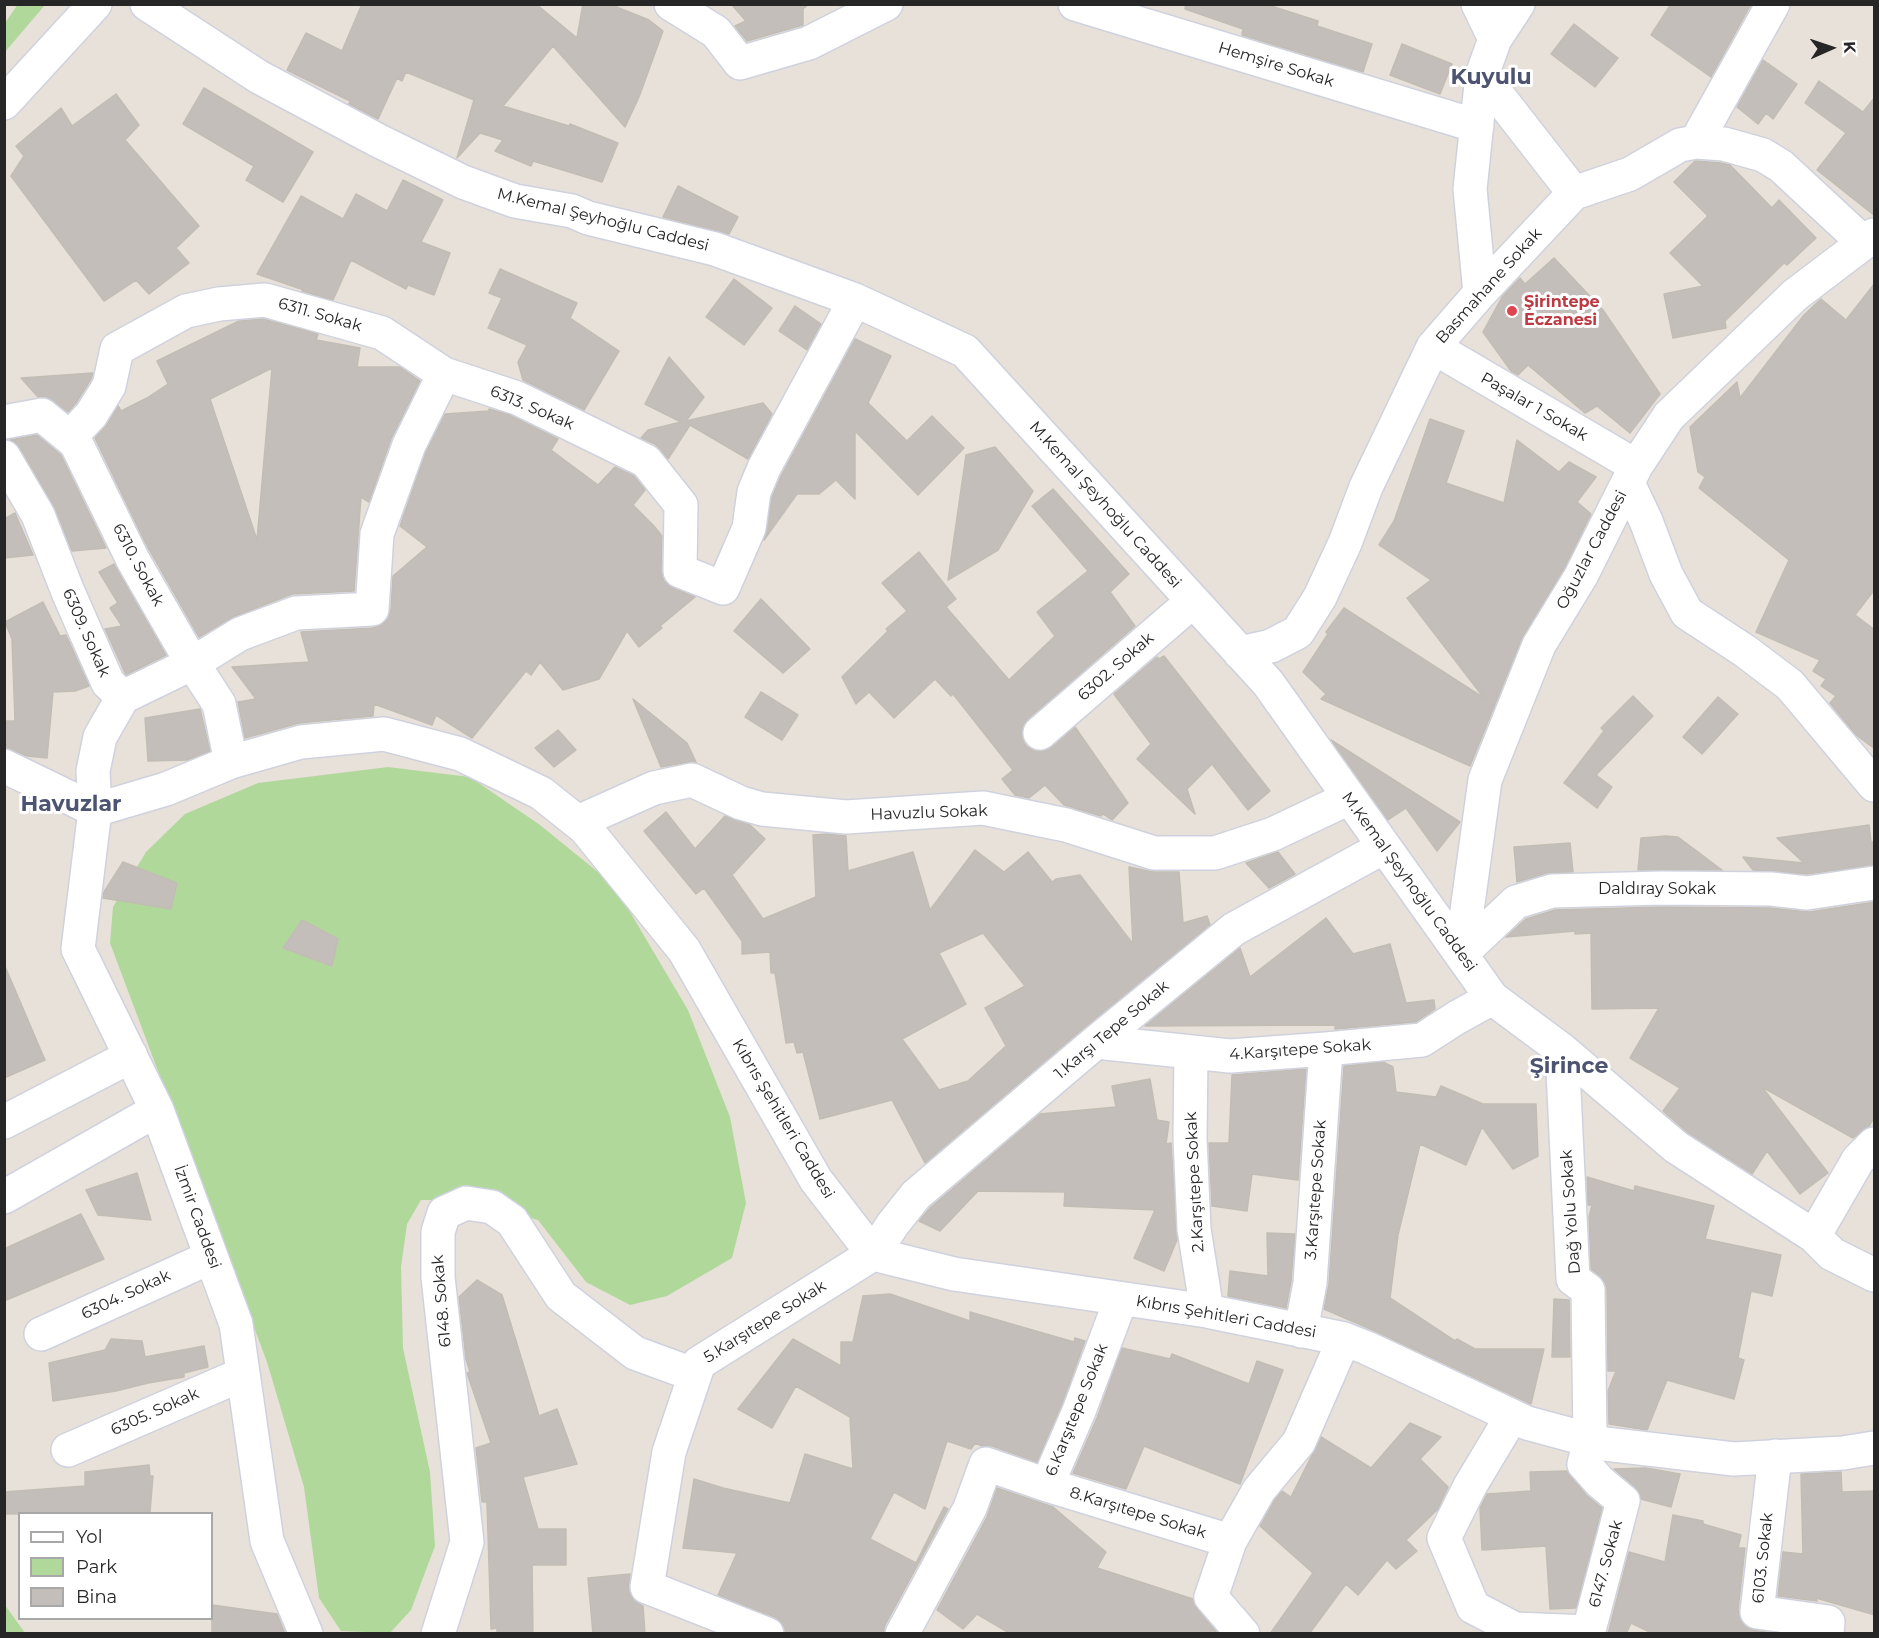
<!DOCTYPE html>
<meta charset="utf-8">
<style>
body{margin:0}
#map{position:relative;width:1879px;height:1638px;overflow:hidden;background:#e8e1d9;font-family:Montserrat,sans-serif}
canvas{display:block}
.frame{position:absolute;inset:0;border:6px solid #262626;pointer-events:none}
.legend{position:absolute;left:18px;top:1512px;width:195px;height:108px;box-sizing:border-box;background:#fff;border:2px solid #a8a8a8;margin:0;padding:8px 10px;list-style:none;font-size:18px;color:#262626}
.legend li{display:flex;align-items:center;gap:12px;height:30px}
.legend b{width:30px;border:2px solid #a8a8a8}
.north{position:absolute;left:1801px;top:18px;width:60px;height:60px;-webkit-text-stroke:4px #fff;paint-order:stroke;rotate:87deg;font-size:16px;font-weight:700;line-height:24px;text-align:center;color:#262626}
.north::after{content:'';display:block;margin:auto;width:21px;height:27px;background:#262626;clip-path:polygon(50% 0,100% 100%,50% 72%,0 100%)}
</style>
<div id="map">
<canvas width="1879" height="1638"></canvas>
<div class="frame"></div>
<ul class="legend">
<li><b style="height:8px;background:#fff"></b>Yol</li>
<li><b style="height:16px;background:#b1d89b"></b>Park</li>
<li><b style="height:16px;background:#c3beb9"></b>Bina</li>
</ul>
<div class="north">K</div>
</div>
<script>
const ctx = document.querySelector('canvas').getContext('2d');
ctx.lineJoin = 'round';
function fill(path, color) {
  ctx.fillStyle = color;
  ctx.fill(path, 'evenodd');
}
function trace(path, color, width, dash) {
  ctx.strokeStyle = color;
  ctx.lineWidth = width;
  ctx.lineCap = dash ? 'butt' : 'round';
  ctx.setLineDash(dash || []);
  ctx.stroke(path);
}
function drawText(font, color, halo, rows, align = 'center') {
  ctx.font = font + ' Montserrat,sans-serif';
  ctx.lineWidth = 6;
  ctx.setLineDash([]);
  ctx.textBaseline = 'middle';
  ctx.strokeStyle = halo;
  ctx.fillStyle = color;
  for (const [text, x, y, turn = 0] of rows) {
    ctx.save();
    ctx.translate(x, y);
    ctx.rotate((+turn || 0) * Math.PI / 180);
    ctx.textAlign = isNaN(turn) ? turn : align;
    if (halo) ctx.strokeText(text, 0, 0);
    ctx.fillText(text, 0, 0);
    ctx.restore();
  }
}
fill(new Path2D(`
 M 18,4 L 45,5 L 5,52 L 5,23 Z
 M 388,767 L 470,777 L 540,825 L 614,885 L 688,1010 L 730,1117 L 746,1203 L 732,1258 L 667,1296 L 630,1305 L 586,1282 L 538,1220 L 466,1200 L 421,1200 L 407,1224 L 401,1267 L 403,1348 L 430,1472 L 435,1546 L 411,1610 L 390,1633 L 341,1631 L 319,1598 L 304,1487 L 267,1362 L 110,943 L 113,907 L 146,852 L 185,814 L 258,783 Z
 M 5,1605 L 25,1633 L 5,1633 Z`), '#b1d89b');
const building = new Path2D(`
 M 362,4 L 536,4 L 577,38 L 583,4 L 609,4 L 649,20 L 663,31 L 639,97 L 625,127 L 553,46 L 503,106 L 569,126 L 570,124 L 618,143 L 602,182 L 533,161 L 531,166 L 495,151 L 503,140 L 480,133 L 457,158 L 474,100 L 406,72 L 402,81 L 397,78 L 378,119 L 349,104 L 350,101 L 287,70 L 306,33 L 342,51 Z
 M 731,4 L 809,4 L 803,9 L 803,25 L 747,41 L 735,26 L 746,21 Z
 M 1186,4 L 1265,4 L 1318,21 L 1317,26 L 1372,44 L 1363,72 L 1242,35 L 1243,29 L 1185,9 Z
 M 1671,4 L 1751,4 L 1711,77 L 1651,35 Z
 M 1574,24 L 1618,58 L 1595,87 L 1551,54 Z
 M 1402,44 L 1452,64 L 1440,94 L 1390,75 Z
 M 1763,60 L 1797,84 L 1773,119 L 1766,113 L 1758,124 L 1737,107 Z
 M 1819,81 L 1863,112 L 1875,97 L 1875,216 L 1817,170 L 1846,133 L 1805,103 Z
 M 204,88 L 313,152 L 283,202 L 246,180 L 254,166 L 183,124 Z
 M 116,94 L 139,125 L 125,140 L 199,226 L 176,248 L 189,263 L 149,294 L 136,280 L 104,301 L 11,176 L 24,156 L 16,146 L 61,108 L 72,126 Z
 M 1695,161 L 1721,163 L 1730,165 L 1772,208 L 1779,200 L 1816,238 L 1787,265 L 1784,263 L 1725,321 L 1726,328 L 1673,338 L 1664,294 L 1703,286 L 1670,253 L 1708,216 L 1674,182 Z
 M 403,180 L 443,200 L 421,242 L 450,253 L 434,295 L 408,285 L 406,289 L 351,260 L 333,300 L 302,291 L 304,290 L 257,274 L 301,196 L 343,219 L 356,194 L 387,211 Z
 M 678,186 L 738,217 L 729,234 L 663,217 Z
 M 1554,258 L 1603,310 L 1660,394 L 1630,433 L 1597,406 L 1585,413 L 1528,365 L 1518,375 L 1511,371 L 1483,332 L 1502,297 L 1520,278 L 1525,284 Z
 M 500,269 L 577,303 L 570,318 L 619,351 L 584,410 L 523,380 L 518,362 L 527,345 L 488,328 L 502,298 L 489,293 Z
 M 734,279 L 772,308 L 744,345 L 706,317 Z
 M 1875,283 L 1875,589 L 1855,615 L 1875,630 L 1875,749 L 1856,735 L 1830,703 L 1836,696 L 1821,686 L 1826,679 L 1813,671 L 1820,660 L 1756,632 L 1789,560 L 1699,488 L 1705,477 L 1698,472 L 1690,427 L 1737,382 L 1740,398 L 1804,315 L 1821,299 L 1846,320 Z
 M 795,306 L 821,324 L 807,350 L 779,331 Z
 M 263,319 L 318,334 L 316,340 L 360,348 L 357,367 L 400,367 L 420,381 L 391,439 L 369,502 L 361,497 L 354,591 L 292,594 L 233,617 L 199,637 L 150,551 L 147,546 L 151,544 L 146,544 L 95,438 L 107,425 L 118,406 L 121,411 L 147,398 L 168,384 L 157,361 L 239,321 ZM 272,368 L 257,540 L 210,399 Z
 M 855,339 L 891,356 L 868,403 L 907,441 L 932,416 L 964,448 L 918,495 L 855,431 L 855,499 L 836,480 L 819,494 L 797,494 L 764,540 L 772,497 L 781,476 Z
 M 669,357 L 704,397 L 686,421 L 763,403 L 772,414 L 748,459 L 690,425 L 668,459 L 655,444 L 641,438 L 648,430 L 681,422 L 645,404 Z
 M 93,373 L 91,379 L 76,403 L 68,412 L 47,397 L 38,397 L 21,378 Z
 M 489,409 L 510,415 L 558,439 L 551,450 L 598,485 L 615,467 L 634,476 L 645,490 L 633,505 L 654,526 L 662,536 L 661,571 L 664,581 L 673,588 L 695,597 L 660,626 L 662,628 L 639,647 L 627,631 L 599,679 L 563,690 L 540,662 L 531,675 L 526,671 L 472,738 L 436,715 L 432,725 L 374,704 L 373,716 L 299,723 L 245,738 L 238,702 L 256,699 L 232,667 L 309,662 L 301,632 L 373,628 L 381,625 L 388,619 L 391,610 L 393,576 L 427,547 L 400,526 L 426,452 L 445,414 L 489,411 Z
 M 1430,419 L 1464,431 L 1446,483 L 1504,503 L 1517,440 L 1559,472 L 1569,462 L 1596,477 L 1577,502 L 1591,514 L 1565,567 L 1522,638 L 1470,766 L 1321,699 L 1326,694 L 1303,672 L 1328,634 L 1326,632 L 1344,608 L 1484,698 L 1407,598 L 1431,580 L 1379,545 L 1394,521 Z
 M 37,435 L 61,455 L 106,548 L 72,551 L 54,506 L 20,448 L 10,440 Z
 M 995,447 L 1033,491 L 998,550 L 948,580 L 966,455 Z
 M 1053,489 L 1129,574 L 1110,592 L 1135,626 L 1028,719 L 1023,726 L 1022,736 L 1026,746 L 1034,751 L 1043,751 L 1052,747 L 1075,727 L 1128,803 L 1112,820 L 1103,814 L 1101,816 L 1064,805 L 1045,785 L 1029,798 L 1015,795 L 1002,779 L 1013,770 L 953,694 L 951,696 L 935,679 L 894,718 L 869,692 L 856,704 L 842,677 L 888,631 L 886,629 L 907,611 L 882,583 L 919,552 L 956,599 L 946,607 L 1009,680 L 1055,636 L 1037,612 L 1088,571 L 1032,506 Z
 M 15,513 L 33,555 L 4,558 L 4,519 Z
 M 114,564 L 166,655 L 126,675 L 105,629 L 122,626 L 110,608 L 118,603 L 99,572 Z
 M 761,599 L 810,649 L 783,673 L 734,631 Z
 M 43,602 L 60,636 L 66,635 L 89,686 L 75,691 L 53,692 L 47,758 L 27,756 L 6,748 L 6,721 L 15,721 L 12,639 L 5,622 Z
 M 1164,656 L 1270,791 L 1248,810 L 1212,764 L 1187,789 L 1195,814 L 1137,759 L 1151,744 L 1114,694 L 1157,657 L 1159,659 Z
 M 761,692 L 798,715 L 782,740 L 745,717 Z
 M 1633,696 L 1653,716 L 1596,775 L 1612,787 L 1597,808 L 1564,783 L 1604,731 L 1601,728 Z
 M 1718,697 L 1738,714 L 1702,754 L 1683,737 Z
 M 633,699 L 687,743 L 696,762 L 688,762 L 661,767 Z
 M 200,709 L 210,751 L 187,760 L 148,761 L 145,718 Z
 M 558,730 L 576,750 L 554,767 L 535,748 Z
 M 1331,740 L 1460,822 L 1437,851 L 1406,808 L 1388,820 Z
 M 666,812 L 695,849 L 725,816 L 750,825 L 765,839 L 732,875 L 763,919 L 816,897 L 813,835 L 827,834 L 846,836 L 848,871 L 913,852 L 930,910 L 975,850 L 1004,872 L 1028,852 L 1052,882 L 1056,879 L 1080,875 L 1133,944 L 1129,867 L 1154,872 L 1179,872 L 1183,923 L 1207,916 L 1210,925 L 1084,1028 L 925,1163 L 892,1100 L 820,1119 L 803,1052 L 797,1053 L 794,1042 L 786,1043 L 775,973 L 771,973 L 770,952 L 742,954 L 742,941 L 704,888 L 696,894 L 644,831 ZM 983,933 L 1025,986 L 985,1008 L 1006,1046 L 968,1081 L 939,1090 L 902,1039 L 966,1004 L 939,953 Z
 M 1869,825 L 1871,842 L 1875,842 L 1875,865 L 1807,874 L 1753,870 L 1743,857 L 1804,863 L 1777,838 Z
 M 1666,836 L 1678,837 L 1722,870 L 1638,870 L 1641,838 Z
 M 1570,843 L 1573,872 L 1547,873 L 1517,882 L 1514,847 Z
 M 1278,852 L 1295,874 L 1269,888 L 1246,863 Z
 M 123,862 L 177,883 L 171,909 L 103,898 L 104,892 Z
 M 1875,902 L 1875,1116 L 1869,1126 L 1853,1138 L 1762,1087 L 1828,1173 L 1800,1194 L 1767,1151 L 1752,1174 L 1687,1132 L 1663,1111 L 1680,1088 L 1630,1058 L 1659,1008 L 1592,1009 L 1591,933 L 1575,934 L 1575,931 L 1506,937 L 1526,919 L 1555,910 L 1662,907 L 1770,908 L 1809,912 Z
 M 1326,918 L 1353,954 L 1390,944 L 1406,1003 L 1434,1000 L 1435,1009 L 1416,1022 L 1335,1029 L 1335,1025 L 1145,1026 L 1240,948 L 1250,977 Z
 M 302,920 L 338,939 L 332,966 L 283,948 Z
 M 4,964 L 45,1060 L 4,1078 Z
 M 1383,1062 L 1393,1067 L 1396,1092 L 1436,1097 L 1441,1086 L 1483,1104 L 1536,1104 L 1538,1156 L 1513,1169 L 1482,1127 L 1466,1165 L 1420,1144 L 1398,1235 L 1390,1298 L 1455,1341 L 1457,1339 L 1475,1349 L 1544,1349 L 1531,1404 L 1375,1331 L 1324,1309 L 1329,1284 L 1344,1066 Z
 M 1306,1069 L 1298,1180 L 1252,1174 L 1247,1211 L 1212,1206 L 1209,1143 L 1229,1143 L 1232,1075 Z
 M 1150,1079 L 1157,1120 L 1169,1122 L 1166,1144 L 1171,1143 L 1177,1240 L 1164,1271 L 1134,1258 L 1155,1210 L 1064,1206 L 1065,1192 L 978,1191 L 940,1231 L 919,1221 L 930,1208 L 1040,1114 L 1116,1107 L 1112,1086 Z
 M 137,1173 L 151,1220 L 98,1215 L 86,1190 Z
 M 1587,1177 L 1634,1191 L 1635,1186 L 1714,1206 L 1705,1239 L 1781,1255 L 1772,1296 L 1751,1291 L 1738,1358 L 1744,1360 L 1734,1399 L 1667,1380 L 1647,1430 L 1609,1424 L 1608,1391 L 1616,1371 L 1608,1371 L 1607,1289 L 1604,1281 L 1591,1269 L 1589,1217 L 1592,1205 L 1588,1205 Z
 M 81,1214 L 104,1259 L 4,1301 L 4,1249 Z
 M 1267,1233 L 1295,1234 L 1291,1281 L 1286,1308 L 1228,1296 L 1230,1271 L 1268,1276 Z
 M 477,1280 L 502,1295 L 539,1416 L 557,1409 L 577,1464 L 523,1477 L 538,1529 L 566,1529 L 566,1565 L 532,1565 L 533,1634 L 497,1634 L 497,1628 L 491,1629 L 487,1502 L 482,1502 L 476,1448 L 491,1443 L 467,1373 L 470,1372 L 466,1359 L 459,1297 Z
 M 890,1294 L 970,1321 L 970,1312 L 1074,1342 L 1075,1338 L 1085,1341 L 1062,1404 L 1037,1462 L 992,1446 L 982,1446 L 975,1443 L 971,1449 L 947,1441 L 925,1509 L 894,1492 L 870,1539 L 916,1563 L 944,1507 L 948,1509 L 885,1625 L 883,1634 L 785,1634 L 782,1623 L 774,1617 L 718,1595 L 737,1553 L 683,1548 L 694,1479 L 723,1488 L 790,1503 L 805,1454 L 853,1469 L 850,1417 L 796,1386 L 772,1428 L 738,1409 L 793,1339 L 841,1366 L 841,1342 L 853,1342 L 863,1296 Z
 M 1554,1299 L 1569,1300 L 1570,1357 L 1552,1357 Z
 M 111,1339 L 142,1341 L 145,1357 L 204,1346 L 208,1367 L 184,1373 L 184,1377 L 148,1383 L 116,1391 L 53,1401 L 49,1363 L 105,1350 Z
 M 1122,1348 L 1170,1359 L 1172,1354 L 1249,1384 L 1257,1361 L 1283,1370 L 1240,1484 L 1144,1446 L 1126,1489 L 1073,1473 L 1097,1418 Z
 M 1410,1423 L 1441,1437 L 1420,1459 L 1448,1487 L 1438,1509 L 1406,1540 L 1417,1551 L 1396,1569 L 1387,1560 L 1358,1595 L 1346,1584 L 1309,1634 L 1270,1634 L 1313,1573 L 1260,1526 L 1274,1501 L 1282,1491 L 1291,1497 L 1321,1437 L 1371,1468 Z
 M 149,1465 L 150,1476 L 153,1476 L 150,1512 L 4,1514 L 4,1492 L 85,1486 L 85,1472 Z
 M 1646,1468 L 1680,1474 L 1671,1507 L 1641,1499 L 1635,1487 L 1614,1469 Z
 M 1567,1471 L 1586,1495 L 1602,1508 L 1576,1608 L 1550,1609 L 1546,1546 L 1482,1550 L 1480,1508 L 1487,1494 L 1531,1491 L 1530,1472 Z
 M 1841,1472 L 1842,1492 L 1875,1491 L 1875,1615 L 1816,1598 L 1817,1601 L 1778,1596 L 1783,1552 L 1803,1554 L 1801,1474 Z
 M 997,1488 L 1053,1507 L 1106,1552 L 1097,1568 L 1193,1599 L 1197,1609 L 1218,1634 L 1011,1634 L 977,1614 L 963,1629 L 937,1610 L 987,1517 Z
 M 1673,1515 L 1703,1521 L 1703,1524 L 1741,1535 L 1738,1548 L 1745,1548 L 1738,1610 L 1740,1619 L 1745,1626 L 1754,1630 L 1775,1634 L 1654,1634 L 1631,1623 L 1626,1634 L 1608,1634 L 1629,1552 L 1665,1562 Z
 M 630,1574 L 629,1592 L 634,1600 L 643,1606 L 645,1634 L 593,1634 L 588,1578 Z
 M 212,1605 L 277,1614 L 285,1634 L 212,1634 Z`);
fill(building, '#c3beb9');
trace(building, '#c2bdb4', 1.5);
const minor = new Path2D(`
 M 147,4 L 259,77 L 379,141 L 463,182 L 515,201 L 572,211 L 588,218 L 715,249 L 855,300 L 965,351 L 1268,683 L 1492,998 L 1562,1050 L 1676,1147 L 1814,1236 L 1832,1254 L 1874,1275
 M 671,4 L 716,32 L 740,63 L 809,43 L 886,4
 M 1075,4 L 1477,126
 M 1478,4 L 1495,39 L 1482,75 L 1470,189 L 1480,293
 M 1495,39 L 1518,4
 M 1482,75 L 1574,193
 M 4,103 L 95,4
 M 1696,142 L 1773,4
 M 1433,347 L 1636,466
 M 4,422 L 42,415 L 76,443 L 133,560 L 188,656 L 219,704 L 231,762
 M 70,437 L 91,415 L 109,386 L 117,349 L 186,311 L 219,304 L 265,300 L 382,333 L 444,374 L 517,398 L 646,461 L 681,505 L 680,571 L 723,588 L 749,528 L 754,492 L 764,468 L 855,300
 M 4,457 L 38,515 L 68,592 L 108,683 L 123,697 L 100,737 L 93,771 L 95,810 L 78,949 L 157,1110 L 236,1324 L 267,1541 L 306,1634
 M 1628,483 L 1646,521 L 1666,574 L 1687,613 L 1745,651 L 1790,685 L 1874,785
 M 1240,653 L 1271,646 L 1298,632 L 1320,597 L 1345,543 L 1366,487 L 1433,347 L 1480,293 L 1574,193 L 1630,174 L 1680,145 L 1696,142 L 1724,144 L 1763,155 L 1781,166 L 1864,243
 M 123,697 L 193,663 L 240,634 L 296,613 L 372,609 L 377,534 L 409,445 L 444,374
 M 1040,733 L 1193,601
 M 4,766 L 95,810 L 166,789 L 231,762 L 301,742 L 384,734 L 460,754 L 541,793 L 585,828 L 684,950 L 816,1180 L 873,1254 L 954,1274 L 1207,1311 L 1344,1339 L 1367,1348 L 1527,1423 L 1605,1444 L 1734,1459 L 1843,1453 L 1874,1448
 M 578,822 L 654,788 L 692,780 L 741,803 L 762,809 L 846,817 L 983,808 L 1066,825 L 1154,853 L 1215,853 L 1273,834 L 1349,798
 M 1461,954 L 1485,780 L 1539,645 L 1581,576 L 1636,466 L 1669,416 L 1795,295 L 1874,235
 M 1461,954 L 1516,902 L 1552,891 L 1662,888 L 1771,889 L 1807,893 L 1874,883
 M 1096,1042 L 1230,1056 L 1326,1049 L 1422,1040 L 1456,1018 L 1492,998
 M 1562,1050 L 1573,1279 L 1588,1290 L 1590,1440 L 1584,1464 L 1600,1482 L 1623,1501 L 1588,1634
 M 1191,1052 L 1190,1139 L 1194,1229 L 1207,1311
 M 4,1122 L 131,1056
 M 4,1197 L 157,1110
 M 1814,1236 L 1858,1160 L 1874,1144
 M 1301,1331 L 1310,1283 L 1326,1049
 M 41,1334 L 211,1257
 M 1512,1416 L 1470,1486 L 1444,1538 L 1473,1607 L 1515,1629 L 1588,1632
 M 68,1450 L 243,1374
 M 1775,1456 L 1757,1612 L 1828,1622 L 1827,1634
 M 1047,1485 L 1230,1541
 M 438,1634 L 467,1542 L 438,1277 L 438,1232 L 444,1213 L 466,1203 L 492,1207 L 512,1221 L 561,1296 L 635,1353 L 695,1375
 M 767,1634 L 647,1587 L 669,1452 L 699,1363 L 873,1254 L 893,1224 L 916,1195 L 1096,1042 L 1234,929 L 1384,847
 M 902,1634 L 970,1508 L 986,1464 L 1047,1485 L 1079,1411 L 1121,1299
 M 1243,1634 L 1211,1597 L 1230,1541 L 1259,1490 L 1299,1442 L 1344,1339`);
trace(minor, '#cfd2de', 36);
trace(minor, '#fff', 33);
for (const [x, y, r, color] of [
 [1512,311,6,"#e0444e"]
]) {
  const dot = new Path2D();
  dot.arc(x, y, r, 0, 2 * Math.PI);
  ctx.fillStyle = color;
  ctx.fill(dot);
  trace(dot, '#fff', 2);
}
drawText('16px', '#262626', '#fff', [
 ["Hemşire Sokak",1276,65,17],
 ["M.Kemal Şeyhoğlu Caddesi",603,220,14],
 ["Basmahane Sokak",1489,286,-48],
 ["6311. Sokak",320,315,16],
 ["Paşalar 1 Sokak",1534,407,30],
 ["6313. Sokak",532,408,23],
 ["M.Kemal Şeyhoğlu Caddesi",1105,505,48],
 ["Oğuzlar Caddesi",1592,550,-62],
 ["6310. Sokak",138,565,62],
 ["6309. Sokak",86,633,66],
 ["6302. Sokak",1116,667,-41],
 ["Havuzlu Sokak",929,813,-2],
 ["M.Kemal Şeyhoğlu Caddesi",1409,882,54],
 ["Daldıray Sokak",1657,889],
 ["1.Karşı Tepe Sokak",1112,1030,-40],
 ["4.Karşıtepe Sokak",1300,1050,-4],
 ["Kıbrıs Şehitleri Caddesi",783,1119,59],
 ["2.Karşıtepe Sokak",1195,1182,-93],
 ["3.Karşıtepe Sokak",1316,1190,-86],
 ["Dağ Yolu Sokak",1571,1212,-94],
 ["İzmir Caddesi",197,1217,70],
 ["6304. Sokak",126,1295,-25],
 ["6148. Sokak",442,1301,-95],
 ["Kıbrıs Şehitleri Caddesi",1226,1317,10],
 ["5.Karşıtepe Sokak",765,1322,-32],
 ["6.Karşıtepe Sokak",1077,1410,-68],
 ["6305. Sokak",155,1412,-24],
 ["8.Karşıtepe Sokak",1138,1513,17],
 ["6103. Sokak",1763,1558,-84],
 ["6147. Sokak",1606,1564,-75]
]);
drawText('bold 16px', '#be3a42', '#fff', [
 ["Şirintepe",1524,302],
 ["Eczanesi",1524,320]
], 'left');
drawText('bold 22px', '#4d5471', '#fff', [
 ["Kuyulu",1491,78],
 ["Havuzlar",71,805],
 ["Şirince",1569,1067]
]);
</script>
